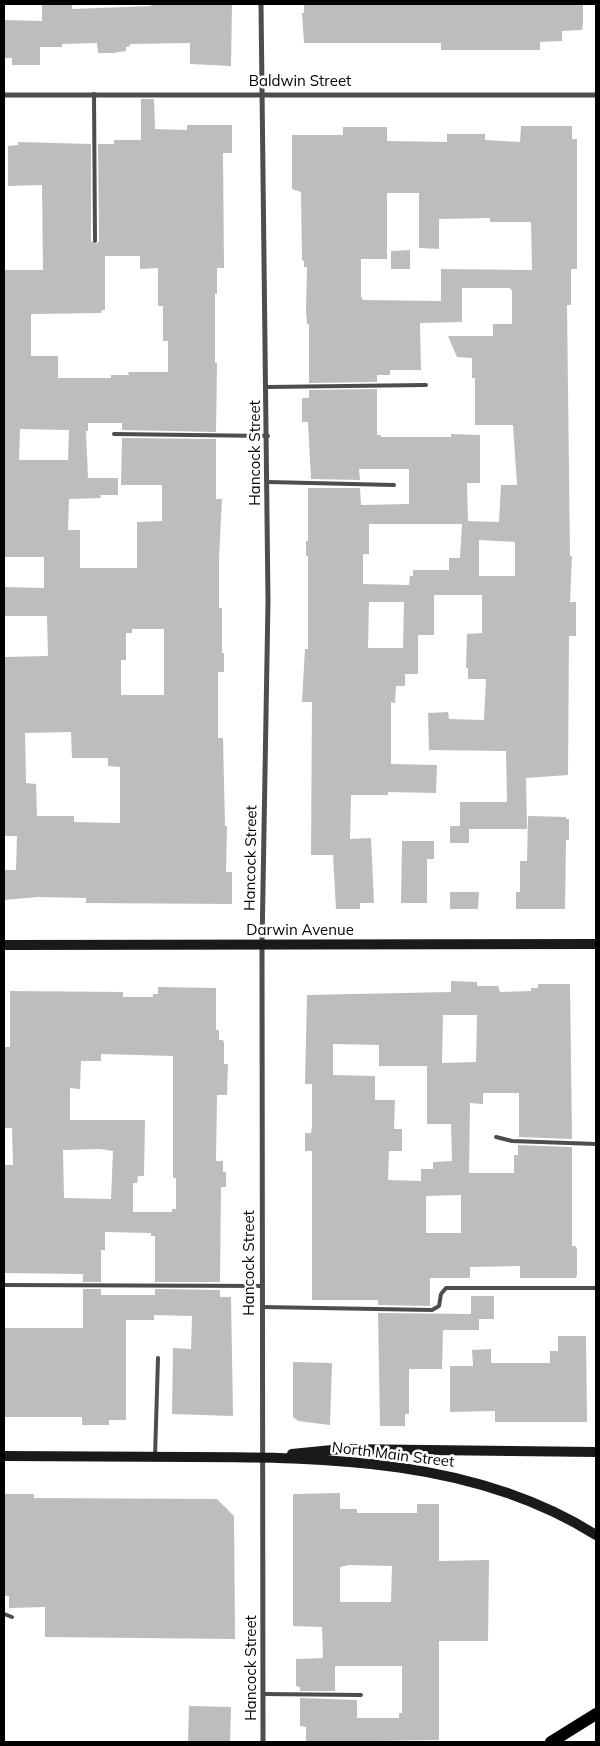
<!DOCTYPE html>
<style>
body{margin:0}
#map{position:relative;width:600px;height:1746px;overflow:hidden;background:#fff;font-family:Mulish,sans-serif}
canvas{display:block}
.frame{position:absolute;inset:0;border:5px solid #000;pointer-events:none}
</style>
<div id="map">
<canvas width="600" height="1746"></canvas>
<div class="frame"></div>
</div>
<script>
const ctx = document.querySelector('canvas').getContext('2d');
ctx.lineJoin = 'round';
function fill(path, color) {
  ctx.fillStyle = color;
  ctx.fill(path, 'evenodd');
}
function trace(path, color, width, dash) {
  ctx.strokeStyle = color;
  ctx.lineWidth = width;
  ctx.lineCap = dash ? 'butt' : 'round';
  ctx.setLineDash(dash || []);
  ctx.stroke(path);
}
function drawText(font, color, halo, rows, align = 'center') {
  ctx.font = font + ' Mulish,sans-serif';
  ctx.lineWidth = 5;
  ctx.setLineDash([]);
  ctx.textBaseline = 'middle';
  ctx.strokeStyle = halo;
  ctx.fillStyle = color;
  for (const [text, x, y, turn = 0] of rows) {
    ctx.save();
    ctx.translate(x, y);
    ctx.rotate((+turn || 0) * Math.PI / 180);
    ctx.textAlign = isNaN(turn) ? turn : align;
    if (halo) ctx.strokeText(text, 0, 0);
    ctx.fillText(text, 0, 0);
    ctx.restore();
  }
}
fill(new Path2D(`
 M 42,4 L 72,4 L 72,9 L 151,6 L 151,4 L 232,4 L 231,66 L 190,64 L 190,43 L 130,44 L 130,46 L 126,47 L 126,51 L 113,53 L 98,53 L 97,43 L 62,44 L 62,47 L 40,47 L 40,65 L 12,65 L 12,58 L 4,58 L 4,20 L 42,21 Z
 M 304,4 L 583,4 L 583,23 L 582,30 L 562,31 L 562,41 L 540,42 L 540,50 L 441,50 L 441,43 L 304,43 L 302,13 L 304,13 Z
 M 141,99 L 154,99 L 155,129 L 187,130 L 187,125 L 232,125 L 232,153 L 223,153 L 224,268 L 217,268 L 217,294 L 215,294 L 215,363 L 217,363 L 216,432 L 122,430 L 122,423 L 88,423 L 88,431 L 86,431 L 88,478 L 118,478 L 118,495 L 100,495 L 101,498 L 69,499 L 68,530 L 80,530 L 80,568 L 137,568 L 137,522 L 162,521 L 162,485 L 121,485 L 122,438 L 216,439 L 216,499 L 222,499 L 219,558 L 219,608 L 222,608 L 222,653 L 224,653 L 224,672 L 218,672 L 218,738 L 223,738 L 225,826 L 227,826 L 226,872 L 232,872 L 232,904 L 86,903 L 86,898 L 38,897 L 4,900 L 4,870 L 16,870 L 17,836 L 4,836 L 4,657 L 48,656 L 47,616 L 4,616 L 4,587 L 44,588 L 44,557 L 4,557 L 4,270 L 43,270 L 42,185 L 8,186 L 8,146 L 18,145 L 18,142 L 91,144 L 91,241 L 96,244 L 99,241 L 98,144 L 114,144 L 114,140 L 141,140 ZM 105,256 L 140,256 L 140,269 L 158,268 L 158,306 L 163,306 L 163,341 L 168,341 L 168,372 L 128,372 L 129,375 L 111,375 L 111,378 L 58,378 L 58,356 L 31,356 L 31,314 L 101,313 L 102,310 L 105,310 ZM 20,429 L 69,430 L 68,460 L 19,460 ZM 132,629 L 164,629 L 164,695 L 121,695 L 121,660 L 126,660 L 126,633 L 132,633 ZM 71,732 L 72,758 L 108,758 L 108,766 L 120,767 L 120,823 L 74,822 L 74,816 L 37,816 L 36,784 L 26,783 L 25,733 Z
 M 521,126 L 572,126 L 572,139 L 577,139 L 577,269 L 571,269 L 571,305 L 567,305 L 570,556 L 572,556 L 570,602 L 576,602 L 576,636 L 569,636 L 568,775 L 526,778 L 527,829 L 469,829 L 469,843 L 450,843 L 450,826 L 460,826 L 460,802 L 507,802 L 506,751 L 429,750 L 428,713 L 448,712 L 449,719 L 484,720 L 486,679 L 468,679 L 468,668 L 466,668 L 467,634 L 482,633 L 482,595 L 434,595 L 434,635 L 418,635 L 418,674 L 405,674 L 405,686 L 396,686 L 395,703 L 391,702 L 391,764 L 437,765 L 436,793 L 388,792 L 388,795 L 351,795 L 350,839 L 371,838 L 374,903 L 360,903 L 360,909 L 336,909 L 333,855 L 311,855 L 312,702 L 302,702 L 305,649 L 308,649 L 308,556 L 306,556 L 306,541 L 308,541 L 308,488 L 360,488 L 361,505 L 409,504 L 409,469 L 359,469 L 360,480 L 311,479 L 308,422 L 302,422 L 302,398 L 309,398 L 309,390 L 377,389 L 377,435 L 381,435 L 381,437 L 451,437 L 451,434 L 480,435 L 480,483 L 467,483 L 468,521 L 499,522 L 501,485 L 517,485 L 513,425 L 475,425 L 475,378 L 472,378 L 472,358 L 457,357 L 448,336 L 493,336 L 493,324 L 512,324 L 512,291 L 510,288 L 462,288 L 462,322 L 420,323 L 421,370 L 390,370 L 390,375 L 377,375 L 377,382 L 309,383 L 309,324 L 307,324 L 306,310 L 307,267 L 304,267 L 304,261 L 302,260 L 301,192 L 292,189 L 292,135 L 343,135 L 343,127 L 387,127 L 387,141 L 447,142 L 447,134 L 485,134 L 485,140 L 520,142 ZM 387,193 L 419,193 L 419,248 L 439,249 L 439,219 L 490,218 L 490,222 L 531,222 L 532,270 L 441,269 L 441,301 L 363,300 L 361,297 L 361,259 L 387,259 ZM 369,524 L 462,524 L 460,558 L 449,558 L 449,570 L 413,570 L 413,576 L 410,576 L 409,585 L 363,584 L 363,554 L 369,554 ZM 479,540 L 515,542 L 515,576 L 479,576 ZM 369,602 L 404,602 L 403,648 L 368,648 Z
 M 410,250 L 410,269 L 391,269 L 391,251 Z
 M 528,816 L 566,817 L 566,819 L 569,819 L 569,840 L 566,840 L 565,909 L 516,909 L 516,892 L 520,892 L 520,861 L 527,861 Z
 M 402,841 L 434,841 L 434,859 L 427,859 L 427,903 L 401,903 Z
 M 450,892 L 479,892 L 478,909 L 450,909 Z
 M 451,981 L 477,982 L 477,986 L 498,986 L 500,992 L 531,991 L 531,988 L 538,988 L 538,984 L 570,984 L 572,1139 L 519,1137 L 519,1093 L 483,1093 L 483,1104 L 470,1103 L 469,1173 L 514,1173 L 514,1155 L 518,1155 L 518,1145 L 572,1147 L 572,1246 L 576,1246 L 577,1250 L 577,1275 L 576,1278 L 520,1278 L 520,1266 L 470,1267 L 470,1278 L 430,1278 L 430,1306 L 378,1305 L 378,1300 L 312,1300 L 312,1151 L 305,1151 L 305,1133 L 311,1133 L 312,1126 L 312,1084 L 305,1084 L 307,995 L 451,992 ZM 443,1015 L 477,1015 L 476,1062 L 442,1063 ZM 333,1044 L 379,1045 L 379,1066 L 427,1066 L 427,1124 L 451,1124 L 452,1161 L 433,1162 L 433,1169 L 421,1169 L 421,1181 L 388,1180 L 389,1151 L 402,1151 L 402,1129 L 394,1129 L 395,1100 L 375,1100 L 375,1076 L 333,1075 ZM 461,1195 L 461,1233 L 426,1233 L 426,1196 Z
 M 158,987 L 216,988 L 216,1030 L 219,1030 L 219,1040 L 223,1040 L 224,1043 L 224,1064 L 228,1064 L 227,1095 L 217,1095 L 216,1161 L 223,1161 L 223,1172 L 226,1172 L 226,1187 L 221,1187 L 220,1282 L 155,1282 L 155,1236 L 151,1236 L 151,1233 L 105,1232 L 105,1250 L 101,1250 L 101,1282 L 83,1282 L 83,1274 L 4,1273 L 4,1165 L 13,1165 L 12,1128 L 4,1128 L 4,1047 L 10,1047 L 10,991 L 123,992 L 123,997 L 153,997 L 153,994 L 158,994 ZM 101,1054 L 173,1056 L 173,1178 L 176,1178 L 176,1209 L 172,1209 L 172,1212 L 133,1212 L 133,1183 L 137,1183 L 138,1176 L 144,1176 L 145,1120 L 70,1120 L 70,1088 L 80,1089 L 81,1061 L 101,1061 ZM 100,1149 L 113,1151 L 111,1199 L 64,1198 L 63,1150 Z
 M 83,1289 L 101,1289 L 101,1295 L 155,1295 L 155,1289 L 220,1290 L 220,1297 L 231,1297 L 233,1416 L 172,1414 L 173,1348 L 191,1349 L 192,1316 L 154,1315 L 154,1320 L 126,1320 L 126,1420 L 109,1420 L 109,1425 L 82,1425 L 82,1417 L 4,1417 L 4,1328 L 83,1328 Z
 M 471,1296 L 494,1296 L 494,1319 L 479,1319 L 479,1330 L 443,1330 L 442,1369 L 409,1369 L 409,1414 L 405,1414 L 405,1426 L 380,1426 L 378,1313 L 471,1314 Z
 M 558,1336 L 586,1336 L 587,1422 L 495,1422 L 495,1411 L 450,1412 L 450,1366 L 473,1366 L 472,1350 L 491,1349 L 491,1363 L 550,1363 L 550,1351 L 558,1351 Z
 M 293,1362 L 332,1363 L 330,1425 L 298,1421 L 293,1417 Z
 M 340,1493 L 340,1509 L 357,1509 L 357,1513 L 417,1513 L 417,1504 L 439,1504 L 439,1561 L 489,1560 L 488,1641 L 439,1641 L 439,1740 L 306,1742 L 306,1727 L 300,1726 L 300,1698 L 357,1700 L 357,1718 L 399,1718 L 399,1713 L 402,1713 L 402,1666 L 335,1666 L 335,1691 L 300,1691 L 300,1687 L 296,1686 L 296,1659 L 323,1658 L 322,1627 L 293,1626 L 293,1494 ZM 349,1565 L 392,1566 L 391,1602 L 340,1602 L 340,1567 Z
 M 4,1494 L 34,1494 L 34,1498 L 217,1499 L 234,1516 L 235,1639 L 45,1637 L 45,1607 L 9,1608 L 9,1596 L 4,1596 Z
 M 189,1706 L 231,1707 L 230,1742 L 188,1742 Z`), '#bdbdbd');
trace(new Path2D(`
 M 94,94 L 95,241
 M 267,387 L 426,385
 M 114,434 L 268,436
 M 268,482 L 394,485
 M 496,1137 L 512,1141 L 596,1144
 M 4,1285 L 262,1286
 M 262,1307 L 432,1310 L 439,1306 L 441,1294 L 446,1288 L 596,1288
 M 155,1457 L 158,1358
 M 4,1614 L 12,1617
 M 264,1694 L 361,1695`), '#4d4d4d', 4);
trace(new Path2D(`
 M 261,4 L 268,601 L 262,945 L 263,1742
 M 4,95 L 596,95`), '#4d4d4d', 5);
trace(new Path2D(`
 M 4,945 L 596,944
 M 292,1454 L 342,1449 L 596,1452
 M 4,1456 C 66,1456 128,1457 189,1457 C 327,1457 476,1459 596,1535`), '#1a1a1a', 10);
trace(new Path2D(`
 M 551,1742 L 596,1714`), '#000', 12);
drawText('15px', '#000', '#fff', [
 ["Baldwin Street",300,81],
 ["Hancock Street",255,453,-90],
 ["Hancock Street",251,858,-89],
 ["Darwin Avenue",300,930],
 ["Hancock Street",249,1263,-90],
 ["North Main Street",393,1455,7],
 ["Hancock Street",251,1668,-90]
]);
</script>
